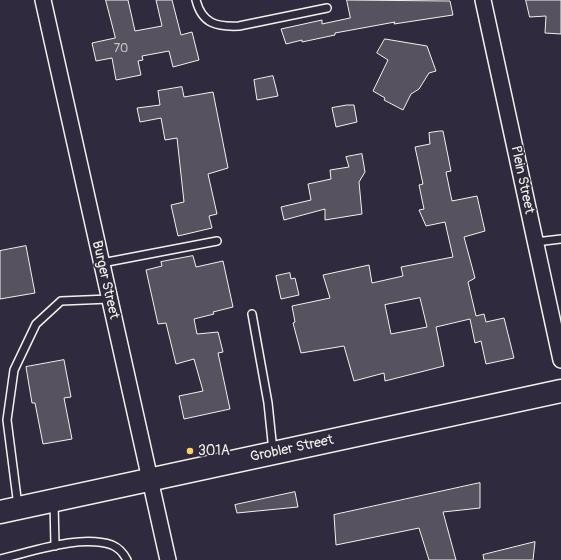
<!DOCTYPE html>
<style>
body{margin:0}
canvas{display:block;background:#2f2a3d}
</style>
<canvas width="561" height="560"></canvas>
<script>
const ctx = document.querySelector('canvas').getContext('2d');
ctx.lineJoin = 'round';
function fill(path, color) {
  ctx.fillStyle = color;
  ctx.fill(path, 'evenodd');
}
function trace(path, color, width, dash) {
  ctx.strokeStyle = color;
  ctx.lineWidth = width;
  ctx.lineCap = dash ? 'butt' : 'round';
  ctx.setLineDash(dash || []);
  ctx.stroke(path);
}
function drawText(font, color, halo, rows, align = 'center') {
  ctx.font = font + ' Pangolin,sans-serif';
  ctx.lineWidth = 3.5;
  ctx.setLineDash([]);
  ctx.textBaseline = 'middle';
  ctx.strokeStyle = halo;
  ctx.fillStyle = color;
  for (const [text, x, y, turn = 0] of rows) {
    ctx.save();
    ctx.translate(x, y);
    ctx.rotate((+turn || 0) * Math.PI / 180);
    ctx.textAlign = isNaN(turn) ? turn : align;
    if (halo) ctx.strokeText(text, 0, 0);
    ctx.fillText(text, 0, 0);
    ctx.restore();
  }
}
const building = new Path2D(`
 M 106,0 L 128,0 L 135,31 L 162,26 L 156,0 L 172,0 L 181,35 L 192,32 L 199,60 L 173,67 L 169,51 L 142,56 L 143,60 L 138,61 L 141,75 L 116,80 L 112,58 L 96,61 L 92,43 L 115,38 Z
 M 347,0 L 450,1 L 453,15 L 394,24 L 395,22 L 335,33 L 335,35 L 302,42 L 302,40 L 286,44 L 281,29 L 322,20 L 322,24 L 350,18 Z
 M 526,0 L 561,0 L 561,34 L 545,33 L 546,16 L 530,17 Z
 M 385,39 L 427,46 L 436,71 L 429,73 L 419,89 L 411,94 L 403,110 L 384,100 L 385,98 L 373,91 L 388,60 L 377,53 Z
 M 273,76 L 278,96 L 257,100 L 254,80 Z
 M 182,87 L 184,97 L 213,92 L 228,168 L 208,174 L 217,214 L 209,216 L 212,228 L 178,236 L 171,205 L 184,202 L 177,138 L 165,140 L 161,118 L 140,122 L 137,108 L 160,105 L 158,91 Z
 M 347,105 L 354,105 L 357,122 L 336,127 L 332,108 Z
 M 440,131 L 443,131 L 451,171 L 446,172 L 452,201 L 477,196 L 485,231 L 464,237 L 475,278 L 468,282 L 476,316 L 484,314 L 486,322 L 504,318 L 514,358 L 486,364 L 481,341 L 475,343 L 470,319 L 436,327 L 444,366 L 385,381 L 384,373 L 354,381 L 344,346 L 301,353 L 293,323 L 295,322 L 292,306 L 330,298 L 323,275 L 369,265 L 372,283 L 403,276 L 401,267 L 453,257 L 445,222 L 426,226 L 419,210 L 424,209 L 419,185 L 423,184 L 415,147 L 430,144 L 429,133 ZM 420,298 L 427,327 L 391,334 L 385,305 Z
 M 362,154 L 365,172 L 359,182 L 362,214 L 325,220 L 325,209 L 284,220 L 281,207 L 311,200 L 308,184 L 331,179 L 330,170 L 349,167 L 346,157 Z
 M 26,246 L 35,293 L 0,299 L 0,251 Z
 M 193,256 L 196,267 L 223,261 L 233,307 L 213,312 L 214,314 L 194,319 L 197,334 L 218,332 L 223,352 L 218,353 L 230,409 L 184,419 L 179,396 L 203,391 L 194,359 L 176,364 L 166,323 L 158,324 L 146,270 L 162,266 L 161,262 Z
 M 290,273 L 291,279 L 295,278 L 299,295 L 281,299 L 276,276 Z
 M 64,360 L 71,397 L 64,398 L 72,439 L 43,444 L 35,403 L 32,403 L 26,367 Z
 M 480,483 L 480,508 L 443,512 L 456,560 L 429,560 L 419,528 L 336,545 L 334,515 Z
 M 295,492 L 298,507 L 237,513 L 235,505 Z
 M 535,542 L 533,560 L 484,560 L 483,555 Z`);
fill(building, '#56525f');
trace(building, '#f4f1e8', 1);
const lane = new Path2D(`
 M 196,0 C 202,24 217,27 239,26 L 327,8
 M 536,242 L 561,239
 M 102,263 L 217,241
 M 252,314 L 268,403 L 273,451
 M 54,502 L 55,546
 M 18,506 L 7,420 L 14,370 L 36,324 L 61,301 L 109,299
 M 0,559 C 32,552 80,534 112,545 C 119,548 124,554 127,560`);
const street = new Path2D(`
 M 43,0 L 168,560
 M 483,0 L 561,360`);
const primary = new Path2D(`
 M 0,512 L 561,391`);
trace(lane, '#f4f1e8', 10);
trace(street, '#f4f1e8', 18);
trace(primary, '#f4f1e8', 25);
trace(lane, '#2f2a3d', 7);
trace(street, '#2f2a3d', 15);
trace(primary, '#2f2a3d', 22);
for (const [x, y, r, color] of [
 [190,451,4,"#ffd166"]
]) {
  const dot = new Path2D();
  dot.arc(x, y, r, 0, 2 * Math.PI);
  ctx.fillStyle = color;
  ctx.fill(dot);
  trace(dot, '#2f2a3d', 1.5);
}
drawText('12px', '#ccc9c6', null, [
 ["70",121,49]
]);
drawText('14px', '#f4f1e8', '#2f2a3d', [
 ["Plein Street",522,180,78],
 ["Burger Street",105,280,77],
 ["Grobler Street",292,449,-12]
]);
drawText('14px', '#f4f1e8', '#2f2a3d', [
 ["301A",198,451]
], 'left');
</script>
